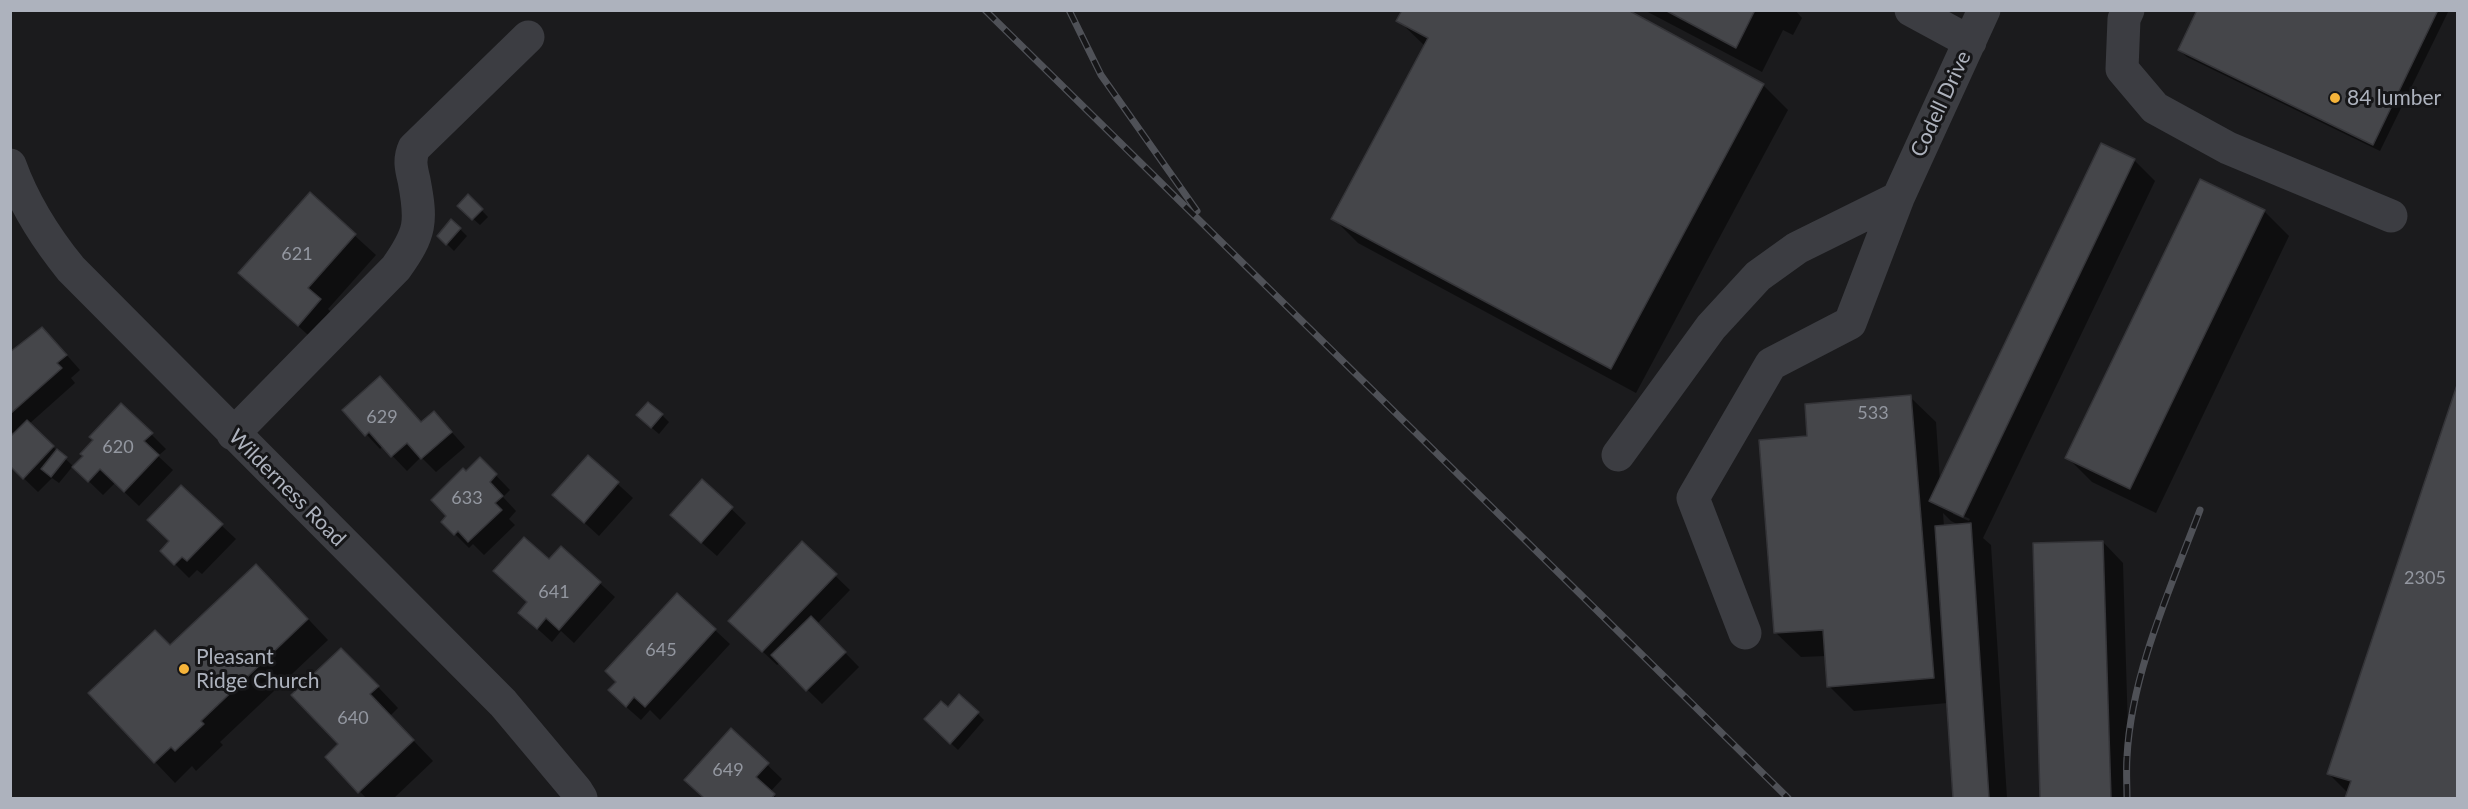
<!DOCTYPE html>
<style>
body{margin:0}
#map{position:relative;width:2468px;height:809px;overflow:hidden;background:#1b1b1d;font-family:Lato,sans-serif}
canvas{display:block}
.frame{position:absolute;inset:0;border:12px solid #adb2bd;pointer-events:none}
</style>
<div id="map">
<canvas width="2468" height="809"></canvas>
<div class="frame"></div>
</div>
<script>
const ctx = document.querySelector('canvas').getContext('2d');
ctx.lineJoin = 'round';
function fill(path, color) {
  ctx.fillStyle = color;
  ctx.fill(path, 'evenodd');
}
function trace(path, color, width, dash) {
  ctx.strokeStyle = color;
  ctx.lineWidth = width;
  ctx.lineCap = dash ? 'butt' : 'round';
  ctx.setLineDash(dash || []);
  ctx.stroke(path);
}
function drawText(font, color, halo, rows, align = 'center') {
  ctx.font = font + ' Lato,sans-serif';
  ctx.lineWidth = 6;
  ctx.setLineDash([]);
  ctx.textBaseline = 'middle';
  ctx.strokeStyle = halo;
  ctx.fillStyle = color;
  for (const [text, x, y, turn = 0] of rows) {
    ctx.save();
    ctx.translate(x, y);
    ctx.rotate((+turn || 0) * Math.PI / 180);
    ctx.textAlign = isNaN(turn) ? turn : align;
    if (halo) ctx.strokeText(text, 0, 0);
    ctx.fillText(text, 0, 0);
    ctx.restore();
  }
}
fill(new Path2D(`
 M 1644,10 L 1795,10 L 1802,18 L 1793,35 L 1783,30 L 1762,72 Z
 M 2199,10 L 2449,10 L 2380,151 L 2187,57 L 2179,50 Z
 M 1398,20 L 1763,85 L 1788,110 L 1636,393 L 1358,243 L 1333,218 L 1426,47 Z
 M 2102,145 L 2134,160 L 2155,181 L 1983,538 L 1991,545 L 2007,798 L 1955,798 L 1948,703 L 1854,711 L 1829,686 L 1826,656 L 1801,657 L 1775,632 L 1809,437 L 1910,397 L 1936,422 L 1940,481 ZM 1953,511 L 1970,519 L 1969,521 L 1953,514 ZM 1943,513 L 1951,521 L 1961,526 L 1944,527 Z
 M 310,195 L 376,255 L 328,309 L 340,321 L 319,345 L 240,273 Z
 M 468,196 L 488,217 L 480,225 L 459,206 Z
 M 2264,211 L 2289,236 L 2156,513 L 2092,482 L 2067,457 Z
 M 460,229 L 467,236 L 454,251 L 446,243 Z
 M 56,343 L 80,370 L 71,378 L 75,383 L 29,424 L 74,467 L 151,434 L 166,449 L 158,456 L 173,470 L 139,506 L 115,483 L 103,495 L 73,466 L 59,483 L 52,478 L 38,492 L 10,465 L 15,435 L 10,430 L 10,355 Z
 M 2458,386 L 2458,798 L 2346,798 L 2348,793 L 2329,774 Z
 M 344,410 L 448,428 L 465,447 L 436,472 L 421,457 L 407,471 L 383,446 L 380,449 Z
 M 662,415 L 669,422 L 659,434 L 645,422 Z
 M 588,457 L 633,498 L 599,536 L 554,495 Z
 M 480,459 L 510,490 L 503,497 L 516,511 L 509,519 L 515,525 L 484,555 L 473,544 L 469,548 L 443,522 L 448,516 L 466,473 Z
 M 702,481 L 746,523 L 717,556 L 686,529 Z
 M 221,525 L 236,539 L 202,574 L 197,570 L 189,578 L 162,551 Z
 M 2103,542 L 2123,563 L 2130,798 L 2042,798 L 2035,544 Z
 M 802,544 L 850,590 L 817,624 L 859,667 L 822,704 L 780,663 L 777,665 L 745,635 Z
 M 561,548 L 615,597 L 574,643 L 561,631 L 552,642 L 520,613 L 529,603 L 549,561 Z
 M 277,586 L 328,640 L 220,742 L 223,745 L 196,771 L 192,766 L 175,783 L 90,693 Z
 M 677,595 L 730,644 L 660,720 L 650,710 L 641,720 L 624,705 L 618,682 Z
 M 362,670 L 398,708 L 390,716 L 433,761 L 394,798 L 366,798 L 327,757 L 340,744 Z
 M 948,709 L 977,713 L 984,720 L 958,750 L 933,726 Z
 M 731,730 L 782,779 L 770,792 L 777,798 L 705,798 L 686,780 Z`), '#0007');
const building = new Path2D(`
 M 1402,10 L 1628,10 L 1764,84 L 1611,369 L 1331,219 L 1428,38 L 1396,21 Z
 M 1665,10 L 1755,10 L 1736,48 Z
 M 2197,10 L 2438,10 L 2373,145 L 2178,50 Z
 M 2101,143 L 2135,159 L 1963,517 L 1929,501 Z
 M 2200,179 L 2265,210 L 2130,489 L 2065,458 Z
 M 310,192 L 356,234 L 308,288 L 321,299 L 298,326 L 238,273 Z
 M 468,194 L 483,209 L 472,220 L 457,206 Z
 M 451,219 L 461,228 L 446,245 L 437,236 Z
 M 42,327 L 67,355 L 57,363 L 62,368 L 10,414 L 10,352 Z
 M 380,376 L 421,422 L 434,411 L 452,432 L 421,459 L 407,443 L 391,457 L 369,432 L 365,436 L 342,410 Z
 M 2458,382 L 2458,798 L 2345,798 L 2351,781 L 2327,774 Z
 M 1911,395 L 1934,678 L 1827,687 L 1823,630 L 1774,633 L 1759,440 L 1807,436 L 1805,404 Z
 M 648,402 L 663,414 L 651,428 L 636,415 Z
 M 121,403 L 153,433 L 144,441 L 159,455 L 124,492 L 100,469 L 88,482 L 72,467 L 83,456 L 80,454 L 93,440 L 89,437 Z
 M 27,420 L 54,446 L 23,479 L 10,466 L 10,437 Z
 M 57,449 L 67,457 L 51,477 L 41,469 Z
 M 588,455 L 619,482 L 584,523 L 552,495 Z
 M 480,457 L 497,474 L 490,482 L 503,496 L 495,503 L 502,510 L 468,542 L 458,531 L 454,535 L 441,522 L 446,516 L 431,500 L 463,468 L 466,471 Z
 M 702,479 L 733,507 L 701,543 L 670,515 Z
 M 181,485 L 223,524 L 187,561 L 182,557 L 174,565 L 160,551 L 169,541 L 147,520 Z
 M 1971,523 L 1989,798 L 1953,798 L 1935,526 Z
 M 524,537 L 549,559 L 561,546 L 601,582 L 559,630 L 546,618 L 537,629 L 518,613 L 527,602 L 493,571 Z
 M 802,541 L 837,574 L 762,652 L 728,621 Z
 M 2103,541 L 2111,798 L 2040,798 L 2033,543 Z
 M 256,564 L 308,619 L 201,721 L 204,724 L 175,751 L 171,747 L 154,763 L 88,693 L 155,630 L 170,645 Z
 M 677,593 L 716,629 L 645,707 L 634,697 L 626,707 L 608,690 L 616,682 L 605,671 Z
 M 811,616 L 846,652 L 806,691 L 771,655 Z
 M 341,648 L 379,686 L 370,694 L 414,740 L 358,793 L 325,757 L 338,744 L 291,695 Z
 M 959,694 L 979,712 L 950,744 L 924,719 L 941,701 L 948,707 Z
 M 731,728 L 769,763 L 756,777 L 775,794 L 772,798 L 704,798 L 684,780 Z`);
fill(building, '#45464a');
trace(building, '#353539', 1.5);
trace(new Path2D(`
 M 1911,10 L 1970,42
 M 2128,10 L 2124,19 L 2122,69 L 2155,108 L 2228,148 L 2391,216
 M 10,165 C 24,204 45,237 71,269 L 503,703 L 576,790 L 581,798
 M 233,434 L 396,268 C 421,233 422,222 414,180 C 411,168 409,159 414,148 L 528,37
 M 1618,455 L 1711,327 L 1758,276 L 1797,248 L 1898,198
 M 1745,633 L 1693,498 L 1771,364 L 1850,323 L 1898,198 L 1984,10`), '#3c3d42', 33);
const rail = new Path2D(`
 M 985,10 L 1788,798
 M 1069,10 L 1101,75 L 1197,211
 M 2127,798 C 2127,785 2126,771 2127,757 C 2131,674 2171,587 2200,510`);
trace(rail, '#4f5157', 7);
trace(rail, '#161618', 4.5, [14]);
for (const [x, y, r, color] of [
 [2335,98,6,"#f6b43a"],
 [184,669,6,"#f6b43a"]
]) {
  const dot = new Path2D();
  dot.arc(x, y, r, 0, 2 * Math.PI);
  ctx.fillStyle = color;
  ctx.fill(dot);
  trace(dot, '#161618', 2);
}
drawText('18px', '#9397a0', null, [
 ["621",297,254],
 ["533",1873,413],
 ["629",382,417],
 ["620",118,447],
 ["633",467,498],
 ["2305",2425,578],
 ["641",554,592],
 ["645",661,650],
 ["640",353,718],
 ["649",728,770]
]);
drawText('21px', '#adb2bd', '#161618', [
 ["84 lumber",2347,98],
 ["Pleasant",196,657],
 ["Ridge Church",196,681]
], 'left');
drawText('21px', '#adb2bd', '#161618', [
 ["Codell Drive",1941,104,-65],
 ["Wilderness Road",287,488,45]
]);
</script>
